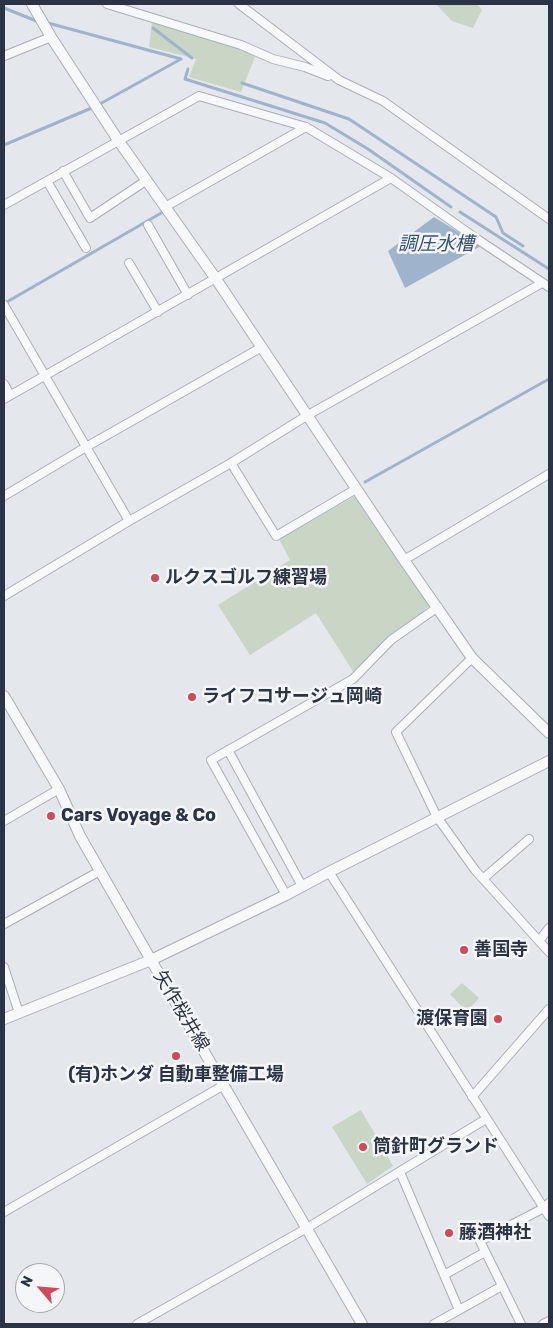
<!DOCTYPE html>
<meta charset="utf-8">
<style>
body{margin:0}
#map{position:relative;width:553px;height:1328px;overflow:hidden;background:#e4e7ec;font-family:Rubik,sans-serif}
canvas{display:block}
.frame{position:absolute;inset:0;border:5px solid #2b3445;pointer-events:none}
.north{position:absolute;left:15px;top:1263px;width:50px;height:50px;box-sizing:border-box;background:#f4f6f9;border:1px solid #a4a8b1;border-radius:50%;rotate:297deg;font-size:14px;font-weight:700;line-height:20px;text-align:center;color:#2b3445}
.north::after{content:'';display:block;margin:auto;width:18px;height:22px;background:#d1495b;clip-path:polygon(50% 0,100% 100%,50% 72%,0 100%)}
</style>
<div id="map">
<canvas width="553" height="1328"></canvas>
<div class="frame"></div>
<div class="north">N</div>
</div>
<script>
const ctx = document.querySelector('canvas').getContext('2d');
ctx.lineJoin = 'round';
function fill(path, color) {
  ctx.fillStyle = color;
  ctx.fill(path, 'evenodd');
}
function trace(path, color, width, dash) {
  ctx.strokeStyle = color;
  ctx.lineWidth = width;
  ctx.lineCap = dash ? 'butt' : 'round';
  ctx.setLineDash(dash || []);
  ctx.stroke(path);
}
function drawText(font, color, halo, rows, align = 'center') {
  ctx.font = font + ' Rubik,"Noto Sans JP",sans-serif';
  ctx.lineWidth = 5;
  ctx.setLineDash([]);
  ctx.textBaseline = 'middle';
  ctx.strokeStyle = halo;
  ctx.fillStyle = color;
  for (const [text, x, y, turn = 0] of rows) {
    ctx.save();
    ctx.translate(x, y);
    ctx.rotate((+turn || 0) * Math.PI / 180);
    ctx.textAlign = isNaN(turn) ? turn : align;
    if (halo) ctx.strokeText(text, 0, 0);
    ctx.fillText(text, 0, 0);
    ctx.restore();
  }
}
fill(new Path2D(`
 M 436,4 L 477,4 L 482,10 L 473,28 L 452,21 Z
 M 152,20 L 240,47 L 255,57 L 241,92 L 189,77 L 196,59 L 149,47 Z
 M 355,496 L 429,606 L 354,673 L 316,613 L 250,655 L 218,605 L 290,560 L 279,539 Z
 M 462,983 L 479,998 L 467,1012 L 450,994 Z
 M 361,1110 L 393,1166 L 367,1184 L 332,1127 Z`), '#c9d6c5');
fill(new Path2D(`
 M 434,217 L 481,246 L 405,288 L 388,251 Z`), '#9fb4cc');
trace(new Path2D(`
 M 4,8 L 39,22
 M 48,23 L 181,59
 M 153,28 L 192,58
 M 188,69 L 185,79 L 325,123 L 368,149 L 451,207
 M 242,83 L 349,119 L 496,217 L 503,233 L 523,246
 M 98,105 L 181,59
 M 4,145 L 94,107
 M 460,212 L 549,269
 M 5,303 L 163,212
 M 365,482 L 549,379`), '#9fb4cc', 3);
const minor = new Path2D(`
 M 107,4 L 241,45 L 273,59 L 305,67 L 328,76
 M 239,4 L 339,80 L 383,101 L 549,219
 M 4,56 L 51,37
 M 63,171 L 90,218 L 147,180
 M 47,181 L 86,248
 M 4,205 L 199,96 L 306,127 L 391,178 L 477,239 L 549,287
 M 165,207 L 306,127
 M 148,225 L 188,295
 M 129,263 L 158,312
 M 4,305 L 129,521
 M 4,384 L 10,395
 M 4,399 L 391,178
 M 231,463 L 276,536 L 356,489
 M 4,496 L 86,447 L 262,347
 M 404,560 L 549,474
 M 4,596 L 129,521 L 231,463 L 308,415 L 542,283
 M 472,658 L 396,732 L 437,817 L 475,870 L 549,952
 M 228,750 L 302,886
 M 4,821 L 59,789
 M 329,872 L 549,1216
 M 484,878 L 529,839
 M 286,895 L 211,760 L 353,679 L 391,640 L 438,607
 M 4,924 L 100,871
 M 539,941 L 549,928
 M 4,967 L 19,1013
 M 472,1097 L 549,1009
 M 400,1172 L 459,1310
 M 4,1212 L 224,1085
 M 444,1275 L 485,1252
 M 137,1324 L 307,1228 L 486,1119
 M 434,1324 L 502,1286
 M 521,1324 L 480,1241 L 544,1208 L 549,1203
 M 543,1324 L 549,1321`);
const tertiary = new Path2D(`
 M 32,4 L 51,37 L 118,140 L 216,279 L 404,560 L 472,658 L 549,733
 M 4,696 L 59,789 L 80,836 L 151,960 L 362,1324
 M 4,1019 L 151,960 L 286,895 L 329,872 L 549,761`);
trace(minor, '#a9aeb7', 10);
trace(tertiary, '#a9aeb7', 12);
trace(minor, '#f7f8fa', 8);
trace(tertiary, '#f7f8fa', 10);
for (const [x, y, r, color] of [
 [155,578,5,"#d1495b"],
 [192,697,5,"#d1495b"],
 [51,816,5,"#d1495b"],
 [464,950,5,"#d1495b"],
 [498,1019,5,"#d1495b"],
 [176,1056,5,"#d1495b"],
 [363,1147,5,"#d1495b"],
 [449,1233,5,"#d1495b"]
]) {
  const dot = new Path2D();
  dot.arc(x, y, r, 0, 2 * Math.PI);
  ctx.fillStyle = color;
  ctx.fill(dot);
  trace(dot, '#f4f6f9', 2);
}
drawText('bold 18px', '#2b3445', '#f4f6f9', [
 ["ルクスゴルフ練習場",165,578],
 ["ライフコサージュ岡崎",202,697],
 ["Cars Voyage & Co",61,816],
 ["善国寺",474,950],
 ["渡保育園",488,1019,"right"],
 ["(有)ホンダ 自動車整備工場",176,1075,"center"],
 ["筒針町グランド",373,1147],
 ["藤酒神社",459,1233]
], 'left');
drawText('18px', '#2b3445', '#f4f6f9', [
 ["矢作桜井線",181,1011,59]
]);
drawText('italic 19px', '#34527a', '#f4f6f9', [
 ["調圧水槽",436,245]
]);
</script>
